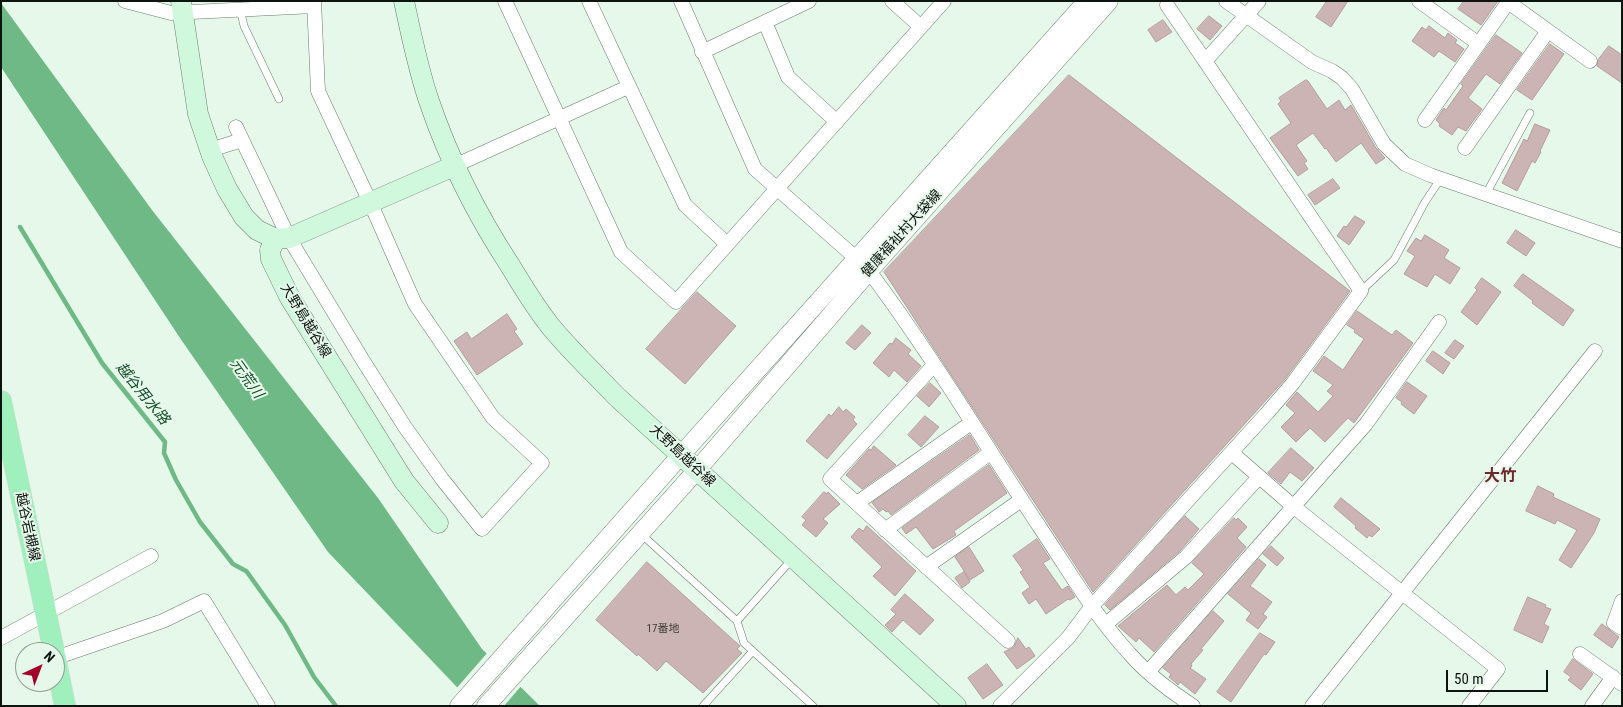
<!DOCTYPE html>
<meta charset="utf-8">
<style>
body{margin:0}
#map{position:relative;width:1623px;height:707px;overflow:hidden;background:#e6f8ea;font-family:"Roboto Condensed",sans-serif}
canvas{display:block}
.frame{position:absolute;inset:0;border:2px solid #0d130f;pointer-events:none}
.north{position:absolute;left:15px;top:642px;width:50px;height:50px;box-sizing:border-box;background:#e6f8ea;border:1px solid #8f9c92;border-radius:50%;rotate:43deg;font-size:14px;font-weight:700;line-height:20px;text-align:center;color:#0d130f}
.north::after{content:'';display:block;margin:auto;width:18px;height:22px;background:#a2032b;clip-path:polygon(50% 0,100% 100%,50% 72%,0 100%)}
.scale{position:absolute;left:1446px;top:670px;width:102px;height:22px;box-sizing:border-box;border:2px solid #0d130f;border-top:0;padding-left:6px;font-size:15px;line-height:18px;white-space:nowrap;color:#0d130f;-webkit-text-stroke:4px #e6f8ea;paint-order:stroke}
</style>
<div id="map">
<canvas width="1623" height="707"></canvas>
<div class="frame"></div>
<div class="north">N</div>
<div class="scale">50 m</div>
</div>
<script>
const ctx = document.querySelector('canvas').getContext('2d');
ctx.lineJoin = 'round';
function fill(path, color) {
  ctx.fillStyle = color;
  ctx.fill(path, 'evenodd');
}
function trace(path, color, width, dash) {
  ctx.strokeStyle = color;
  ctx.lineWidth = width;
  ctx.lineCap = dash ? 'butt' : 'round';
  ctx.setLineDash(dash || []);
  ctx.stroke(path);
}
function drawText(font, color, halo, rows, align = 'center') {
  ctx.font = font + ' "Roboto Condensed","Noto Sans JP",sans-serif';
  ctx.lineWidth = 4;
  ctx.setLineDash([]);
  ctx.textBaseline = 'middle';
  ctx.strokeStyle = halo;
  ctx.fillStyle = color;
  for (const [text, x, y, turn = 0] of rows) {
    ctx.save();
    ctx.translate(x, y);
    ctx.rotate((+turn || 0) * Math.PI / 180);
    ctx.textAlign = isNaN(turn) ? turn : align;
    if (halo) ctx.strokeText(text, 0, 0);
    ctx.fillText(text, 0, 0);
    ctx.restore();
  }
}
fill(new Path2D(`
 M 1,3 L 152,210 L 378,498 L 482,649 L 540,706 L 475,706 L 328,552 L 180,338 L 1,67 Z`), '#6fb986');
fill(new Path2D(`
 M 488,652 L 522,685 L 504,706 L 471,706 L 455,690 Z`), '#e6f8ea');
trace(new Path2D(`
 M 20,227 L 102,363 L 165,442 L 164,453 L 176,480 L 200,522 L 233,564 L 246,571
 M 247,572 L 285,625 L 314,677 L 336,706`), '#6fb986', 4.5);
const building = new Path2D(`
 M 1327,1 L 1348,1 L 1331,27 L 1316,17 Z
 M 1464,1 L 1498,1 L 1481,25 L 1458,9 Z
 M 1209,16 L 1222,26 L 1210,40 L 1197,29 Z
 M 1163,20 L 1172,32 L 1156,42 L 1148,30 Z
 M 1429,26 L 1445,38 L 1448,33 L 1457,40 L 1455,43 L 1464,49 L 1455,62 L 1439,51 L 1434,57 L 1412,41 L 1422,27 L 1426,30 Z
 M 1496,35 L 1522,53 L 1500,84 L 1486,74 L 1468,98 L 1482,109 L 1466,131 L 1458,127 L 1452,135 L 1439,126 L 1440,124 L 1436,120 L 1444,108 L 1446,110 L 1463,86 L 1461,84 Z
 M 1550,44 L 1564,54 L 1532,100 L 1517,90 Z
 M 1609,46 L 1622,55 L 1622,83 L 1597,66 L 1598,60 Z
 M 1069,75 L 1350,291 L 1286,378 L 1093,592 L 884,272 Z
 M 1306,80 L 1308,81 L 1327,109 L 1339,100 L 1345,110 L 1351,105 L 1376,148 L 1385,158 L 1376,164 L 1361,143 L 1336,162 L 1326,148 L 1325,149 L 1313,133 L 1296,145 L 1307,161 L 1304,163 L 1308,169 L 1298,176 L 1270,138 L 1291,123 L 1278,104 L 1281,101 L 1279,98 Z
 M 1535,124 L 1550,130 L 1540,151 L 1541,152 L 1535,163 L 1532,161 L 1517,191 L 1502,183 L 1524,139 L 1527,141 Z
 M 1333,179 L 1340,188 L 1315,205 L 1308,195 Z
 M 1355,216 L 1365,222 L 1349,245 L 1337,236 L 1344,226 L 1346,227 Z
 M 1516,230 L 1535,243 L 1526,256 L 1507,243 Z
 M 1425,235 L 1449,250 L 1444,258 L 1460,268 L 1450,284 L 1435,274 L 1427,287 L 1404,274 L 1415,256 L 1407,251 L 1416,238 L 1421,241 Z
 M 1523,274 L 1574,310 L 1563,326 L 1532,303 L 1533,301 L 1514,286 Z
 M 1482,278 L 1501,292 L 1477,325 L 1461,312 L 1477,290 L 1475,288 Z
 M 697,292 L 736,326 L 685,384 L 646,349 Z
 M 1357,311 L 1392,335 L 1396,330 L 1413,343 L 1354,423 L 1348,418 L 1325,442 L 1310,428 L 1296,442 L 1281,427 L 1295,413 L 1286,405 L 1297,392 L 1318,412 L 1333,396 L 1327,391 L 1333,385 L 1313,371 L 1324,356 L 1343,370 L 1364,339 L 1354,332 L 1355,330 L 1347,325 Z
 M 507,314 L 517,329 L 514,331 L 523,344 L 477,375 L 454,341 L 467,332 L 471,339 Z
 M 862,325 L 871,333 L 855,350 L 846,343 Z
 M 896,338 L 911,350 L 908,354 L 921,366 L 907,382 L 894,370 L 889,377 L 873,363 L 890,343 L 892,344 Z
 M 1455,340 L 1464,346 L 1454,359 L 1445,353 Z
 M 1433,351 L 1450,363 L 1443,374 L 1426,361 Z
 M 1407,382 L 1427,396 L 1414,414 L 1401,404 L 1402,402 L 1396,398 Z
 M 930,383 L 941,393 L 929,407 L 917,396 Z
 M 839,407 L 843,412 L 846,409 L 855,417 L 853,420 L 857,424 L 827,459 L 806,441 L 829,414 L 831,416 Z
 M 925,416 L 939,427 L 921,447 L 908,435 Z
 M 970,435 L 979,450 L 891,515 L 888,511 L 886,512 L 883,509 L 879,512 L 878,510 L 872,503 Z
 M 874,446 L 896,465 L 862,489 L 846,475 L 869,449 L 871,450 Z
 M 1291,448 L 1314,468 L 1302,481 L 1290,472 L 1281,484 L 1268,473 Z
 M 989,465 L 1007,493 L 954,531 L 956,535 L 933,549 L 916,527 L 906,534 L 902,528 Z
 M 1538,486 L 1554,494 L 1553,497 L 1600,519 L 1594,533 L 1571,568 L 1559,560 L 1577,530 L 1557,520 L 1555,524 L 1526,511 Z
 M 824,492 L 827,494 L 828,492 L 840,504 L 823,519 L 828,523 L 816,537 L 802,525 L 806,520 L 802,517 Z
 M 1341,498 L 1380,529 L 1372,537 L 1369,535 L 1367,538 L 1355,528 L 1356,526 L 1334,507 Z
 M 1185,516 L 1199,529 L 1180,551 L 1110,610 L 1105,605 Z
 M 1234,518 L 1236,520 L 1238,518 L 1247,527 L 1237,538 L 1246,547 L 1154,652 L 1139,638 L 1136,642 L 1118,626 L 1167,585 L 1176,595 L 1185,587 L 1188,590 L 1204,574 L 1192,563 Z
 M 867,526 L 916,571 L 895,596 L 873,576 L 882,567 L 851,537 L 859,528 L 863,531 Z
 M 1037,539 L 1050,559 L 1043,563 L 1062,590 L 1068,586 L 1075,597 L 1070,600 L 1068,599 L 1046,614 L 1036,599 L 1029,604 L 1022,593 L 1030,587 L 1020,572 L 1023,570 L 1013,556 Z
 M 1271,546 L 1284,558 L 1277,566 L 1263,554 Z
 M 969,547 L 984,571 L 970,580 L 955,557 Z
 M 1259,559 L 1266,565 L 1250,586 L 1272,602 L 1263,614 L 1267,617 L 1258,629 L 1246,620 L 1251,613 L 1228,594 Z
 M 647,562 L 740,646 L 737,649 L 742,653 L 703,693 L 666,661 L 657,671 L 638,654 L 637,656 L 596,620 Z
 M 964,572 L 970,582 L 962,588 L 955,578 Z
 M 905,594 L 934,620 L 920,635 L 903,620 L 892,632 L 885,625 L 896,614 L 891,610 Z
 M 1528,597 L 1546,605 L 1545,607 L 1551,609 L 1544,624 L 1549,627 L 1542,643 L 1514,630 Z
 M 1213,611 L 1224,621 L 1201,649 L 1203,650 L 1191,664 L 1192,666 L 1190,668 L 1206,679 L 1195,694 L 1180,682 L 1178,685 L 1176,683 L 1169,677 L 1171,674 L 1163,668 Z
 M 1602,624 L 1619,637 L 1612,648 L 1594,635 Z
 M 1260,633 L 1275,642 L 1266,655 L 1264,654 L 1231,702 L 1217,692 Z
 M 1018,638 L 1026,649 L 1029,647 L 1035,656 L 1017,669 L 1004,652 L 1014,647 Z
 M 1573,659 L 1593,674 L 1581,690 L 1568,680 L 1571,677 L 1564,672 Z
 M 987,664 L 1003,685 L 983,699 L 968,678 Z`);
fill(building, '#cbb4b3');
trace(building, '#b49d9d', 1);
const service = new Path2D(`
 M 240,9 L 244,26 L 279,99
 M 1486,194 L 1530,113
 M 1361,291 L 1394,260 L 1425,202 L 1441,178
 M 640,533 L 737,621 L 744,643 L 813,706
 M 737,621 L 793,558
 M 703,706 L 753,651`);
const minor = new Path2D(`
 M 125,1 L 171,13 L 314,6
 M 505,1 L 621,252 L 676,302 L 944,1
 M 589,1 L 685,205 L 727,244
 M 681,1 L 755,169 L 857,259
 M 892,1 L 921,27
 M 1226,1 L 1312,62 L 1332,71 L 1342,78 L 1352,89 L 1384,144 L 1405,164 L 1430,175 L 1622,241
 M 1419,1 L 1479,44
 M 1508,2 L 1590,61
 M 765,22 L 788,77 L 837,122
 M 702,52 L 809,1
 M 1206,60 L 1259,1
 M 1425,120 L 1509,1
 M 236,127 L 289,238 L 362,359 L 405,427 L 442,479 L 482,529 L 542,463 L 493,418 L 415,304 L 370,202 L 318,91 L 314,1
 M 1465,148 L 1548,31
 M 210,150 L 242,140
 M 454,166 L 628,87
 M 869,271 C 931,354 984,443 1041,529 C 1069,571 1095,616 1129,653 C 1147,674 1170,691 1193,706
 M 934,365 L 830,479 L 1008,641
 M 1232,453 L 1294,507 L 1498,669 L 1469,706
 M 857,503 L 971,423
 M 885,530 L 990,453
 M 926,567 L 1021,500
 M 1622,601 L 1614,623 L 1622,628
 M 1106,624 L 1186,557 L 1259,477
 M 1,638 L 151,556
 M 1580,654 L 1622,684
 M 55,658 L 163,621 L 204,601 L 268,706
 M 1148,672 L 1366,424 L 1439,322
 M 1000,706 L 1068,638 L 1092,606 L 1268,412 L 1293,383 L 1361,291 L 1167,5
 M 1312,706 L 1595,351
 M 1592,706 L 1613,677`);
const tertiary = new Path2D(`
 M 459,706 L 681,455 L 1087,1
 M 486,706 L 697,470 L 869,271 L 1109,1`);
const secondary = new Path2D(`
 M 181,1 L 198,114 L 212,156 L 227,189 L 244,217 L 257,230 L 276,239 L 289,238 L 454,166
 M 404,1 C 411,34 418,69 429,101 C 449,160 477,215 511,267 C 523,287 536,308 551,327 C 571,351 594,373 616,396 L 956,706
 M 276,239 L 270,250 L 271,259 L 290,298 L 404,481 L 438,523`);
const primary = new Path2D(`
 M 1,401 L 54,652
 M 55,657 L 65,706`);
trace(service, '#6a7b6e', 8);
trace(minor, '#6a7b6e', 15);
trace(tertiary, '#6a7b6e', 19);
trace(secondary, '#6a7b6e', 21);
trace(primary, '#d8d9d9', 22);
trace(service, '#fff', 7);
trace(minor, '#fff', 14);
trace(tertiary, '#fff', 18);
trace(secondary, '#cff8dd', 20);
trace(primary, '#9ff0bc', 21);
drawText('11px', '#3c3b38', null, [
 ["17番地",663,629]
]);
drawText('14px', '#0d130f', '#e6f8ea', [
 ["健康福祉村大袋線",902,234,-48],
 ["大野島越谷線",305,321,59],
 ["大野島越谷線",682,456,43],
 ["越谷岩槻線",27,527,78]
]);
drawText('italic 15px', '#174e2c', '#e6f8ea', [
 ["元荒川",246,379,54],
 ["越谷用水路",142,394,51]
]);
drawText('bold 16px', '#6d272c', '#e6f8ea', [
 ["大竹",1500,477]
]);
</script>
